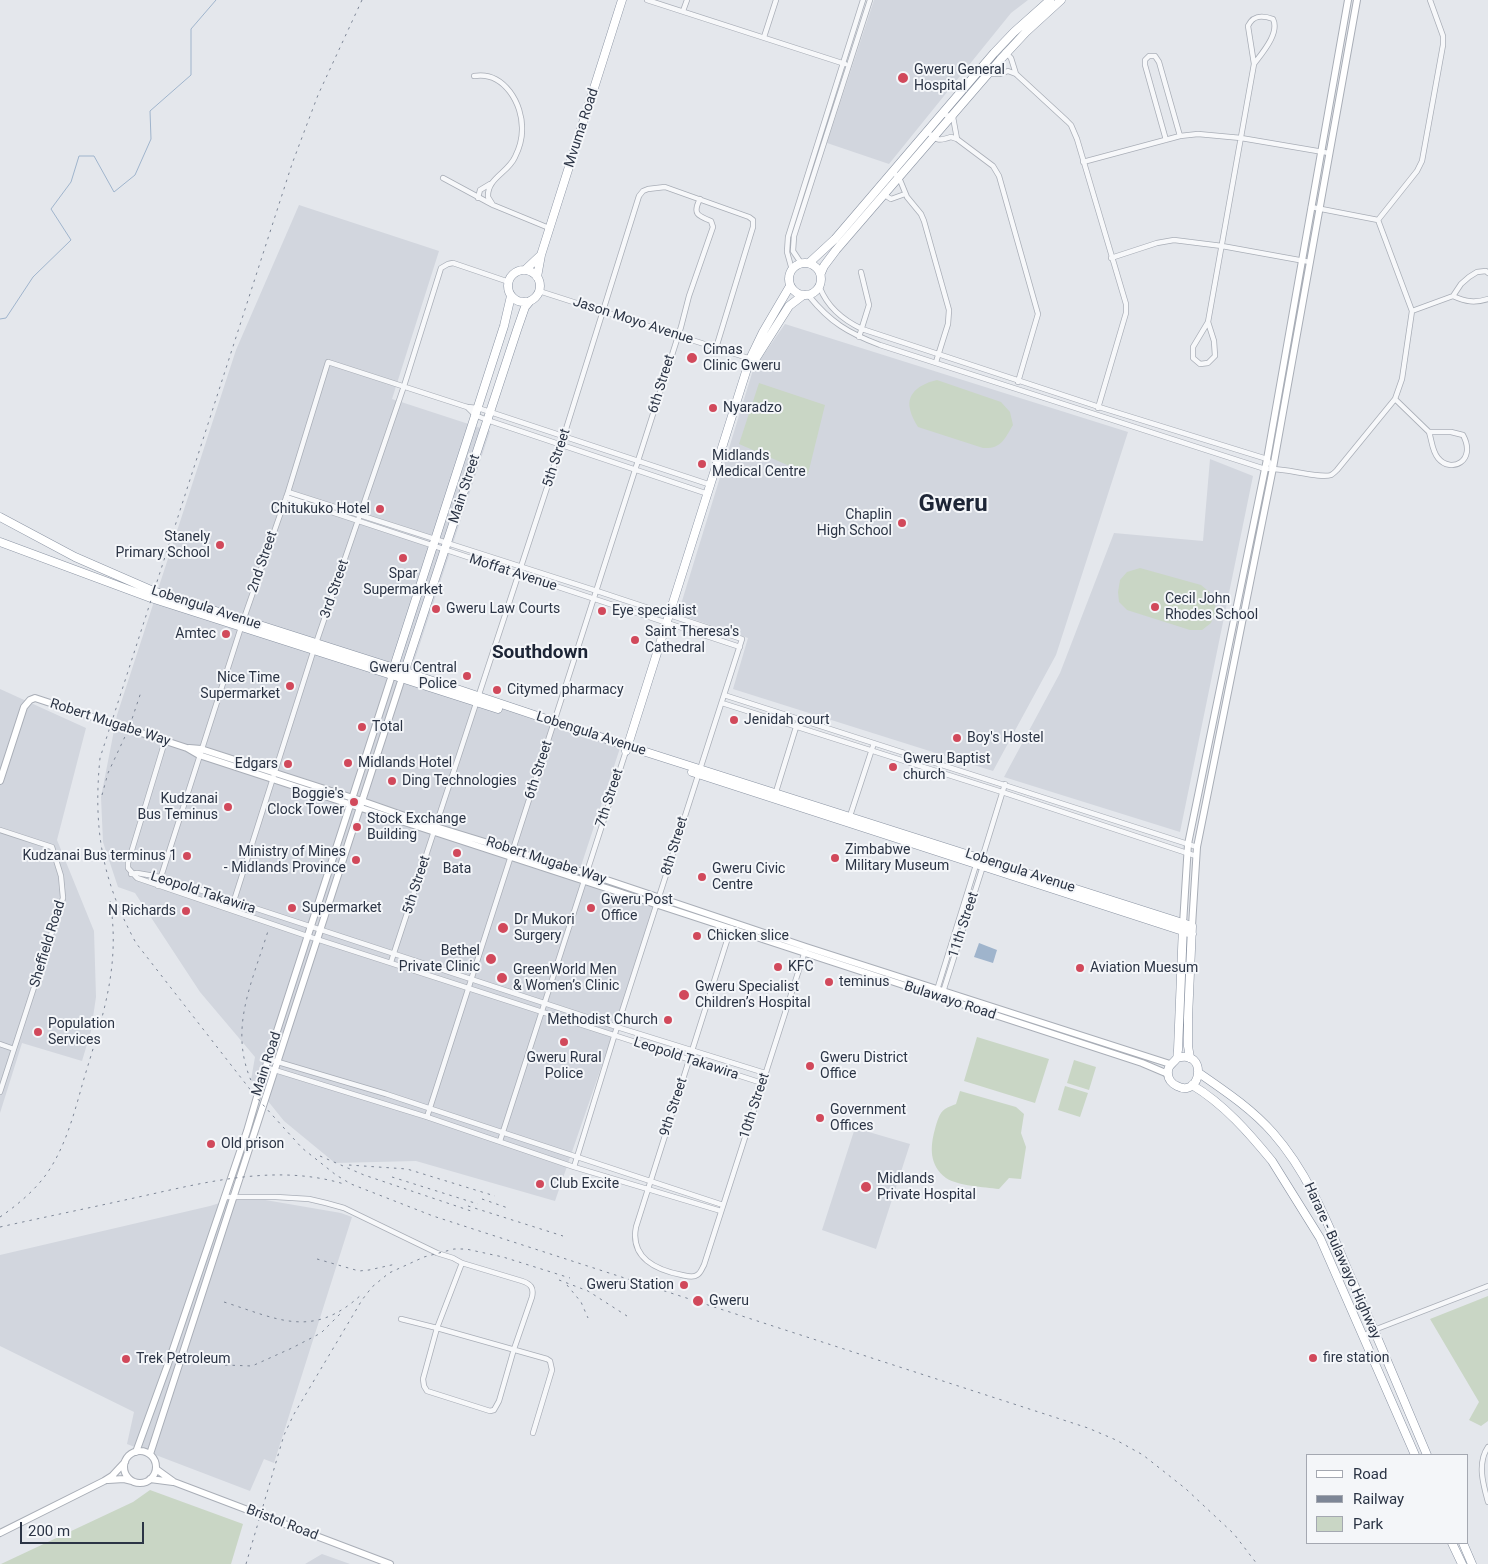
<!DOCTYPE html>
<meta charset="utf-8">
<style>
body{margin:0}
#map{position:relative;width:1488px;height:1564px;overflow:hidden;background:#e4e7ec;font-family:Roboto,sans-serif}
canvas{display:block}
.legend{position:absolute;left:1306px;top:1454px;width:162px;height:90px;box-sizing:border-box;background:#f4f6f9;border:1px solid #a4a8b1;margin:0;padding:6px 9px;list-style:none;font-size:15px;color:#2b3445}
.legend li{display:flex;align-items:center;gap:10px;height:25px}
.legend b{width:25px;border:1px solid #a4a8b1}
.scale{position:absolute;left:20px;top:1522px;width:124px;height:22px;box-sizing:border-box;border:2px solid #2b3445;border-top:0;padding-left:6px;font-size:15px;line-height:18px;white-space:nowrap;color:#2b3445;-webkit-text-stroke:4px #f4f6f9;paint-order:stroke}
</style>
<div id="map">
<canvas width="1488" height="1564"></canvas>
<ul class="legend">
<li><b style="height:6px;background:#fff"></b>Road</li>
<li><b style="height:6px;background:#7d8696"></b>Railway</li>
<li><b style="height:14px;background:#c9d6c5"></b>Park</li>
</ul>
<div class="scale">200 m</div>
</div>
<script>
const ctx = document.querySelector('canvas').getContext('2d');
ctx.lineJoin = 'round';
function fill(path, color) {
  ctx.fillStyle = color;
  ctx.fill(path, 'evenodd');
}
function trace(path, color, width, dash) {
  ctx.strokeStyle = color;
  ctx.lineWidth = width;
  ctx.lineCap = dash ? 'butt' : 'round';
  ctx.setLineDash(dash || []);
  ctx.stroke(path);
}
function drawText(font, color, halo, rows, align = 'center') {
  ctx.font = font + ' Roboto,sans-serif';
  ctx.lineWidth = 4;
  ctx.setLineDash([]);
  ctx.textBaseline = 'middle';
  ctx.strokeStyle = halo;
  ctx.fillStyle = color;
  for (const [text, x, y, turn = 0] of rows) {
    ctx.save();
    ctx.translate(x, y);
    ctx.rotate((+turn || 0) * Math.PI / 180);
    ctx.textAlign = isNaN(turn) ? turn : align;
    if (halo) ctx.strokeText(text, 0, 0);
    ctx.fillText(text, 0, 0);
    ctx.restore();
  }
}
fill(new Path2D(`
 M 874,0 L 1028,0 L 1011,13 L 889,164 L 827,143 Z
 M 299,205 L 439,251 L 392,399 L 490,431 L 411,671 L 623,739 L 580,869 L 660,897 L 555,1201 L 416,1161 L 335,1163 L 284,1121 L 251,1080 L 255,1057 L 200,992 L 135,893 L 118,887 L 103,842 L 101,797 L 117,715 L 236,350 Z
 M 785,324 L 1128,432 L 1056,655 L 993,771 L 733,689 L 748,638 L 678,614 L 753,370 Z
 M 1210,459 L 1253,476 L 1180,832 L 1004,777 L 1060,673 L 1114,533 L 1203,541 Z
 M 0,689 L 86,728 L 57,840 L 94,931 L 96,997 L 91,1031 L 82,1061 L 22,1043 L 0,1113 Z
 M 855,1128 L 910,1144 L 876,1249 L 822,1230 Z
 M 242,1196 L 341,1213 L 352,1217 L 274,1463 L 264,1459 L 250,1491 L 127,1444 L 134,1412 L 0,1346 L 0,1255 L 210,1206 Z
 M 322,1554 L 350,1564 L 305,1564 Z`), '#d2d6de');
fill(new Path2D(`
 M 937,380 L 1001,402 L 1010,412 L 1013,425 C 1004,440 1001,449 983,448 L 918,427 C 915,422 911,415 910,409 C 906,392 923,383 937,380 Z
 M 759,383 L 825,405 L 808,474 L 739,444 Z
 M 1140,568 L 1201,585 L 1213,595 L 1216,610 L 1211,623 L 1202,630 L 1190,630 L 1127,610 L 1119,602 L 1118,592 L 1120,580 L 1127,572 Z
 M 977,1037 L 1049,1059 L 1035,1103 L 964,1081 Z
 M 1074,1060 L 1096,1067 L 1089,1090 L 1067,1083 Z
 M 1065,1086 L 1088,1093 L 1080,1117 L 1058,1110 Z
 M 960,1091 L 1016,1107 L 1024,1114 L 1021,1133 L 1026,1147 L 1021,1179 L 1009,1178 L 999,1189 C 984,1187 958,1186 946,1178 C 929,1165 930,1147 935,1129 C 937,1122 939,1113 945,1109 C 948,1107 953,1105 956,1104 Z
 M 1488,1296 L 1488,1421 L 1481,1426 L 1469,1420 L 1479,1402 L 1430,1319 Z
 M 150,1490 L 243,1524 L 231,1564 L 1,1564 L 133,1502 Z`), '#c9d6c5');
fill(new Path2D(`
 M 979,943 L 997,950 L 993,963 L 974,957 Z`), '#9fb4cc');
trace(new Path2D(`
 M 0,319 L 6,318 L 33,277 L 71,240 L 51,209 L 71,182 L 79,156 L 94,156 L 114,192 L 135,175 L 151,139 L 150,111 L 191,75 L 191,29 L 216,0`), '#9fb4cc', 1);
const street = new Path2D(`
 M 647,0 L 845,64
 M 683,11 L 687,0
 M 764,37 L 776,0
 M 1005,52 L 1011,58 L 1016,74
 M 988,74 L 1000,74 L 1008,71 L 1016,74 L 1067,121 L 1071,125 L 1077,139 L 1126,304 L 1126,313 L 1098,408
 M 474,76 C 504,71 523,104 522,130 C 522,139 519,149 515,157 C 508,173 487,178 488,197 L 493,205
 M 942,114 L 953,117 L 957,139
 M 927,131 C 936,141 939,141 951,137 L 957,139 L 993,166 L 999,176 L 1038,314 L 1018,382
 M 1166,140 L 1145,65 L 1145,60 L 1149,56 L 1155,56 L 1159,62 L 1180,136
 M 1083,162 L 1180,136 L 1198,134 L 1241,138 L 1329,153
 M 893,171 L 900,180 L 907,197 L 921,214 L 924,221 L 949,310 L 948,324 L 936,362
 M 443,178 L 493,205 L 549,228
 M 883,194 L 891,199 L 905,194
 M 478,198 L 480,190 L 490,184
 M 1378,220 L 1417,171 L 1422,161 L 1443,45 L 1443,36 L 1430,0
 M 1111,258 L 1157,243 L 1174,240 L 1222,246 L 1310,262
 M 801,263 L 793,251 L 794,236 L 870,0
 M 792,270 L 787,252 L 788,237 L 863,0
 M 820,288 C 828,308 843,320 862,329 L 1099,407 L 1267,459 L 1273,468
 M 539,291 L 751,359
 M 809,296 C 830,322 848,333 880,345 L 1265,469 C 1282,467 1320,479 1331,475 C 1333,474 1335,472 1337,470 L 1395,399 L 1402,379 L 1412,311 L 1378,220 L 1311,207
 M 1453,296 C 1466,302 1475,303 1488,299
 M 1412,311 L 1453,296 L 1461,284 L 1469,277 L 1477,272 L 1486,271 L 1488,273
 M 1208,322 L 1214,341 L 1215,356 L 1208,363 L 1200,364 L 1193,358 L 1193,347 L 1208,322 L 1254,64 L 1248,26 C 1253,15 1262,15 1273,19 C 1280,33 1262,53 1254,64
 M 859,337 L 869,305 L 861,272
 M 1395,399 L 1429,432 L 1451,432 L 1463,435 C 1477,461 1451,474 1438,458 C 1432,451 1432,441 1429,432
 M 467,407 L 475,415 L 487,420 L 708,494
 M 288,492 L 597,591 L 742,639 L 617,1027 L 574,1167
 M 286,497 L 740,647
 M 724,695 L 1197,847
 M 722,703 L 1002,792 L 1196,856
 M 165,741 L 128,863 L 128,868 L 137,878 L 307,936 L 762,1083
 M 775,795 L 797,724
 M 849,819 L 874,743
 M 0,830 L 52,847 L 61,876 L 63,898 L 0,1092
 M 131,874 L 137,873 L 160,877 L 617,1027 L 765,1073
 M 158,886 L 243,621 L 288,492 L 328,362 L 467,407 L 478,408 L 711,485
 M 231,910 L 314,649 L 404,386 L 441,268 L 448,264 L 453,263 L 509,282
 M 731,928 L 636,1227 C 630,1258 656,1270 682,1275 C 687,1276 693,1278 697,1275 C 701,1273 702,1268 704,1265 L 805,951
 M 391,962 L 561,445 L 639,196 L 643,191 L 648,189 L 665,187 L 749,217 L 753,220 L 753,227 L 716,348
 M 937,990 L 976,865 L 984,852 L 1005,784
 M 943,992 L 983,866
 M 0,1044 L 14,1049
 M 268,1059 L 386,1094 L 723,1205
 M 265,1067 L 427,1117 L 574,1167 L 721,1211
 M 427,1117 L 681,327 L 689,296 L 713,227 L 711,221 C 698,216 692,214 700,199
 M 500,1141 L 626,751
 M 224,1197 L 276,1197 L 309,1199 L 326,1203 L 344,1208 L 437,1253 L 453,1258 L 462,1263 L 522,1281 C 531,1284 534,1288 532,1297 L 514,1349 L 499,1401 L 494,1410 L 490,1411 L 427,1391 L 424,1386 L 423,1379 L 437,1328 L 462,1263
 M 401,1319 L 437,1328 L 547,1359 L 550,1361 L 552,1370 L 533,1433
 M 1363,1336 L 1374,1330 L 1488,1286
 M 1488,1447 C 1477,1463 1483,1484 1488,1502`);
const secondary = new Path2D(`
 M 189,748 L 201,749 L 362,801 L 436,827 L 586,873 L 806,947 L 1170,1064
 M 0,781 L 24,707 L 30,700 L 35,698 L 187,748 L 199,755 L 1142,1063 L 1168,1074
 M 1183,924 L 1188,844 L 1267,459 L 1348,0
 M 1192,926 L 1197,847 L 1273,468 L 1357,0
 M124 1467a16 16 0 1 1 32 0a16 16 0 1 1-32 0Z
 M 136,1452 L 168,1364 L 247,1131 L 268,1059 L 392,675
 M 150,1454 L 402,678
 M 156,1469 L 174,1482 L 390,1564
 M 150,1479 L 173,1482
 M 108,1480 L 124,1479 L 132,1481
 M 0,1533 L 104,1481 L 112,1476 L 125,1462`);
const highway = new Path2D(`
 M789 279a16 16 0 1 1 32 0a16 16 0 1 1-32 0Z
 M 809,263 L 835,239 L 994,53 L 1014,32 L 1050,0
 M 525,270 L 541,255
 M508 286a16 16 0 1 1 32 0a16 16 0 1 1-32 0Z
 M 821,273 L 824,266 L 836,250 L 1000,60 L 1026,32 L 1061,0
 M 537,277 L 541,255 L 622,0
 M 751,366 L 789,306 L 802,296
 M 0,517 L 75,557 L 153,591 L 394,668 L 627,746 L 1192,926 L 1188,1018 L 1188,1046 L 1190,1058
 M 0,542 L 151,598 L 498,709
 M 392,673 L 504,326 L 511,296
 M 403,676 L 517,330 L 525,307 L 530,301
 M 626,751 L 750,359 L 763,332 L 790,286
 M 692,772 L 1192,934
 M 1177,1058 C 1208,1048 1202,1099 1177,1086 C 1172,1084 1168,1079 1168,1074 C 1167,1065 1173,1064 1177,1058 C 1178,1056 1177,1053 1178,1050 L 1183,926
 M 1199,1073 C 1225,1091 1252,1109 1273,1133 C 1309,1174 1328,1224 1349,1273 C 1376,1333 1401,1394 1427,1455
 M 1192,1085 C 1224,1104 1249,1133 1272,1161 L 1320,1238 L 1415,1455
 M 1452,1543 L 1462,1564
 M 1463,1543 L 1472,1564`);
trace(street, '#a9aeb7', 6);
trace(secondary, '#a9aeb7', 8);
trace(highway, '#8b94a3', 9);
trace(street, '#f7f8fa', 4.5);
trace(secondary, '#fff', 6);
trace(highway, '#fff', 8);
trace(new Path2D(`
 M 362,0 L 318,95 L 292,164 L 100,758 C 93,828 102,881 136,943 L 256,1097 L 302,1148 L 336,1175 L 351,1184 L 433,1216 L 1088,1428 L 1116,1440 L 1143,1455 L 1186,1489 L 1234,1534 L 1257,1564
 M 102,795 L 108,773 L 129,728 L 141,692
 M 254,1087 C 227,1032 251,986 268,931
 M 320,1156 L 364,1175 L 474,1212
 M 349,1165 L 407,1169 L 495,1196
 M 392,1177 L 478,1204
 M 482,1199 L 508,1208
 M 468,1206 L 563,1236
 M 0,1217 C 16,1206 33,1192 45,1176 C 65,1149 74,1114 83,1082 C 102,1018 121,968 110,900
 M 0,1227 C 45,1217 89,1208 134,1198 C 203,1183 275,1163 344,1184
 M 317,1259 L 359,1271 L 369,1270 L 396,1264
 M 559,1280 L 588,1291 L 627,1316
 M 567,1285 L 581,1302 L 588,1318
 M 224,1302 C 278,1319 313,1340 362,1294
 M 225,1365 L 252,1366 L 292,1348 L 321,1333 L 340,1314
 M 246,1564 L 284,1435 L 294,1414 L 362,1300 L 372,1287 L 389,1273 L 424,1257 L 454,1249 L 466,1249 L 503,1257 L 570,1278`), '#7d8696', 1, [2.5, 5]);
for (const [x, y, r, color] of [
 [903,78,6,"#d1495b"],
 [692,358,6,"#d1495b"],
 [713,408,5,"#d1495b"],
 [702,464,5,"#d1495b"],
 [380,509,5,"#d1495b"],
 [902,523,5,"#d1495b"],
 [220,545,5,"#d1495b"],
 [403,558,5,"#d1495b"],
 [1155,607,5,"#d1495b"],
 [436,609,5,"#d1495b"],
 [602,611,5,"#d1495b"],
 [226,634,5,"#d1495b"],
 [635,640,5,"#d1495b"],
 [467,676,5,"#d1495b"],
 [290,686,5,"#d1495b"],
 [497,690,5,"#d1495b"],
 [734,720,5,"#d1495b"],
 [362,727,5,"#d1495b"],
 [957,738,5,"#d1495b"],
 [348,763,5,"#d1495b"],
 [288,764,5,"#d1495b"],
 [893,767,5,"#d1495b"],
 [392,781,5,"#d1495b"],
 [354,802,5,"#d1495b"],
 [228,807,5,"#d1495b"],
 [357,827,5,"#d1495b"],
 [457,853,5,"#d1495b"],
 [187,856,5,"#d1495b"],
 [835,858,5,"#d1495b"],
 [356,860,5,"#d1495b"],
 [702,877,5,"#d1495b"],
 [292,908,5,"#d1495b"],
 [591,908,5,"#d1495b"],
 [186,911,5,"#d1495b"],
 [503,928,6,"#d1495b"],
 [697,936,5,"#d1495b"],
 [491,959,6,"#d1495b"],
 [778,967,5,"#d1495b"],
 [1080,968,5,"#d1495b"],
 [502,978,6,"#d1495b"],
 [829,982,5,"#d1495b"],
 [684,995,6,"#d1495b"],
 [668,1020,5,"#d1495b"],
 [38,1032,5,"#d1495b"],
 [564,1042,5,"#d1495b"],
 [810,1066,5,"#d1495b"],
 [820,1118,5,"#d1495b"],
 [211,1144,5,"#d1495b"],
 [540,1184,5,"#d1495b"],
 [866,1187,6,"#d1495b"],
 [684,1285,5,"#d1495b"],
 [698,1301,6,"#d1495b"],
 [1313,1358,5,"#d1495b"],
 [126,1359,5,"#d1495b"]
]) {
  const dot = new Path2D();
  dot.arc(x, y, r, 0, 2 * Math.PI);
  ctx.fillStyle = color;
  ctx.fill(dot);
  trace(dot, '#f4f6f9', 2);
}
drawText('14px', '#2b3445', '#f4f6f9', [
 ["Gweru General",914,70],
 ["Hospital",914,86],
 ["Cimas",703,350],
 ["Clinic Gweru",703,366],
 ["Nyaradzo",723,408],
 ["Midlands",712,456],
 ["Medical Centre",712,472],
 ["Chitukuko Hotel",370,509,"right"],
 ["Chaplin",892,515,"right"],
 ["High School",892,531,"right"],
 ["Stanely",210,537,"right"],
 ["Primary School",210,553,"right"],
 ["Spar",403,574,"center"],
 ["Supermarket",403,590,"center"],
 ["Cecil John",1165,599],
 ["Rhodes School",1165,615],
 ["Gweru Law Courts",446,609],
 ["Eye specialist",612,611],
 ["Saint Theresa's",645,632],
 ["Cathedral",645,648],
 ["Amtec",216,634,"right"],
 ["Gweru Central",457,668,"right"],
 ["Police",457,684,"right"],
 ["Nice Time",280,678,"right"],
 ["Supermarket",280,694,"right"],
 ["Citymed pharmacy",507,690],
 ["Jenidah court",744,720],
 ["Total",372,727],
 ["Boy's Hostel",967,738],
 ["Gweru Baptist",903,759],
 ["church",903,775],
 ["Midlands Hotel",358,763],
 ["Edgars",278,764,"right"],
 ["Ding Technologies",402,781],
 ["Boggie's",344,794,"right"],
 ["Clock Tower",344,810,"right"],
 ["Kudzanai",218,799,"right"],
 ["Bus Teminus",218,815,"right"],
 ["Stock Exchange",367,819],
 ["Building",367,835],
 ["Zimbabwe",845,850],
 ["Military Museum",845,866],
 ["Ministry of Mines",346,852,"right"],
 ["- Midlands Province",346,868,"right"],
 ["Kudzanai Bus terminus 1",177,856,"right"],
 ["Bata",457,869,"center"],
 ["Gweru Civic",712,869],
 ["Centre",712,885],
 ["Gweru Post",601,900],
 ["Office",601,916],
 ["Supermarket",302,908],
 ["N Richards",176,911,"right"],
 ["Dr Mukori",514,920],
 ["Surgery",514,936],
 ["Chicken slice",707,936],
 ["Bethel",480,951,"right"],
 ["Private Clinic",480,967,"right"],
 ["KFC",788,967],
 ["Aviation Muesum",1090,968],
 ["GreenWorld Men",513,970],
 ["& Women’s Clinic",513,986],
 ["teminus",839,982],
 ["Gweru Specialist",695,987],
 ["Children’s Hospital",695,1003],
 ["Methodist Church",658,1020,"right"],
 ["Population",48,1024],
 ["Services",48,1040],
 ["Gweru Rural",564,1058,"center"],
 ["Police",564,1074,"center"],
 ["Gweru District",820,1058],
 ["Office",820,1074],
 ["Government",830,1110],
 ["Offices",830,1126],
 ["Old prison",221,1144],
 ["Midlands",877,1179],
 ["Private Hospital",877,1195],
 ["Club Excite",550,1184],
 ["Gweru Station",674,1285,"right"],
 ["Gweru",709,1301],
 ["fire station",1323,1358],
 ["Trek Petroleum",136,1359]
], 'left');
drawText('14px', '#2b3445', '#f4f6f9', [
 ["Mvuma Road",582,128,-72],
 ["Jason Moyo Avenue",633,321,18],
 ["6th Street",662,384,-73],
 ["5th Street",557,458,-72],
 ["Main Street",465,489,-72],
 ["2nd Street",263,562,-71],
 ["Moffat Avenue",513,573,18],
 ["3rd Street",335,589,-71],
 ["Lobengula Avenue",206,608,18],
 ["Robert Mugabe Way",110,723,18],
 ["Lobengula Avenue",591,734,18],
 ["6th Street",539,770,-72],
 ["7th Street",610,798,-72],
 ["8th Street",675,846,-73],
 ["Robert Mugabe Way",546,861,18],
 ["Lobengula Avenue",1020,871,18],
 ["5th Street",417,885,-72],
 ["Leopold Takawira",203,893,18],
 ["11th Street",964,925,-72],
 ["Sheffield Road",48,944,-73],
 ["Bulawayo Road",950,1001,18],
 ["Leopold Takawira",686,1059,18],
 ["Main Road",267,1064,-72],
 ["10th Street",755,1106,-72],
 ["9th Street",674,1107,-72],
 ["Harare - Bulawayo Highway",1342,1261,66],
 ["Bristol Road",282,1523,21]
]);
drawText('bold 19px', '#1d2536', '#f4f6f9', [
 ["Southdown",540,653]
]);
drawText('bold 24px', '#1d2536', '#f4f6f9', [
 ["Gweru",953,505]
]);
</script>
